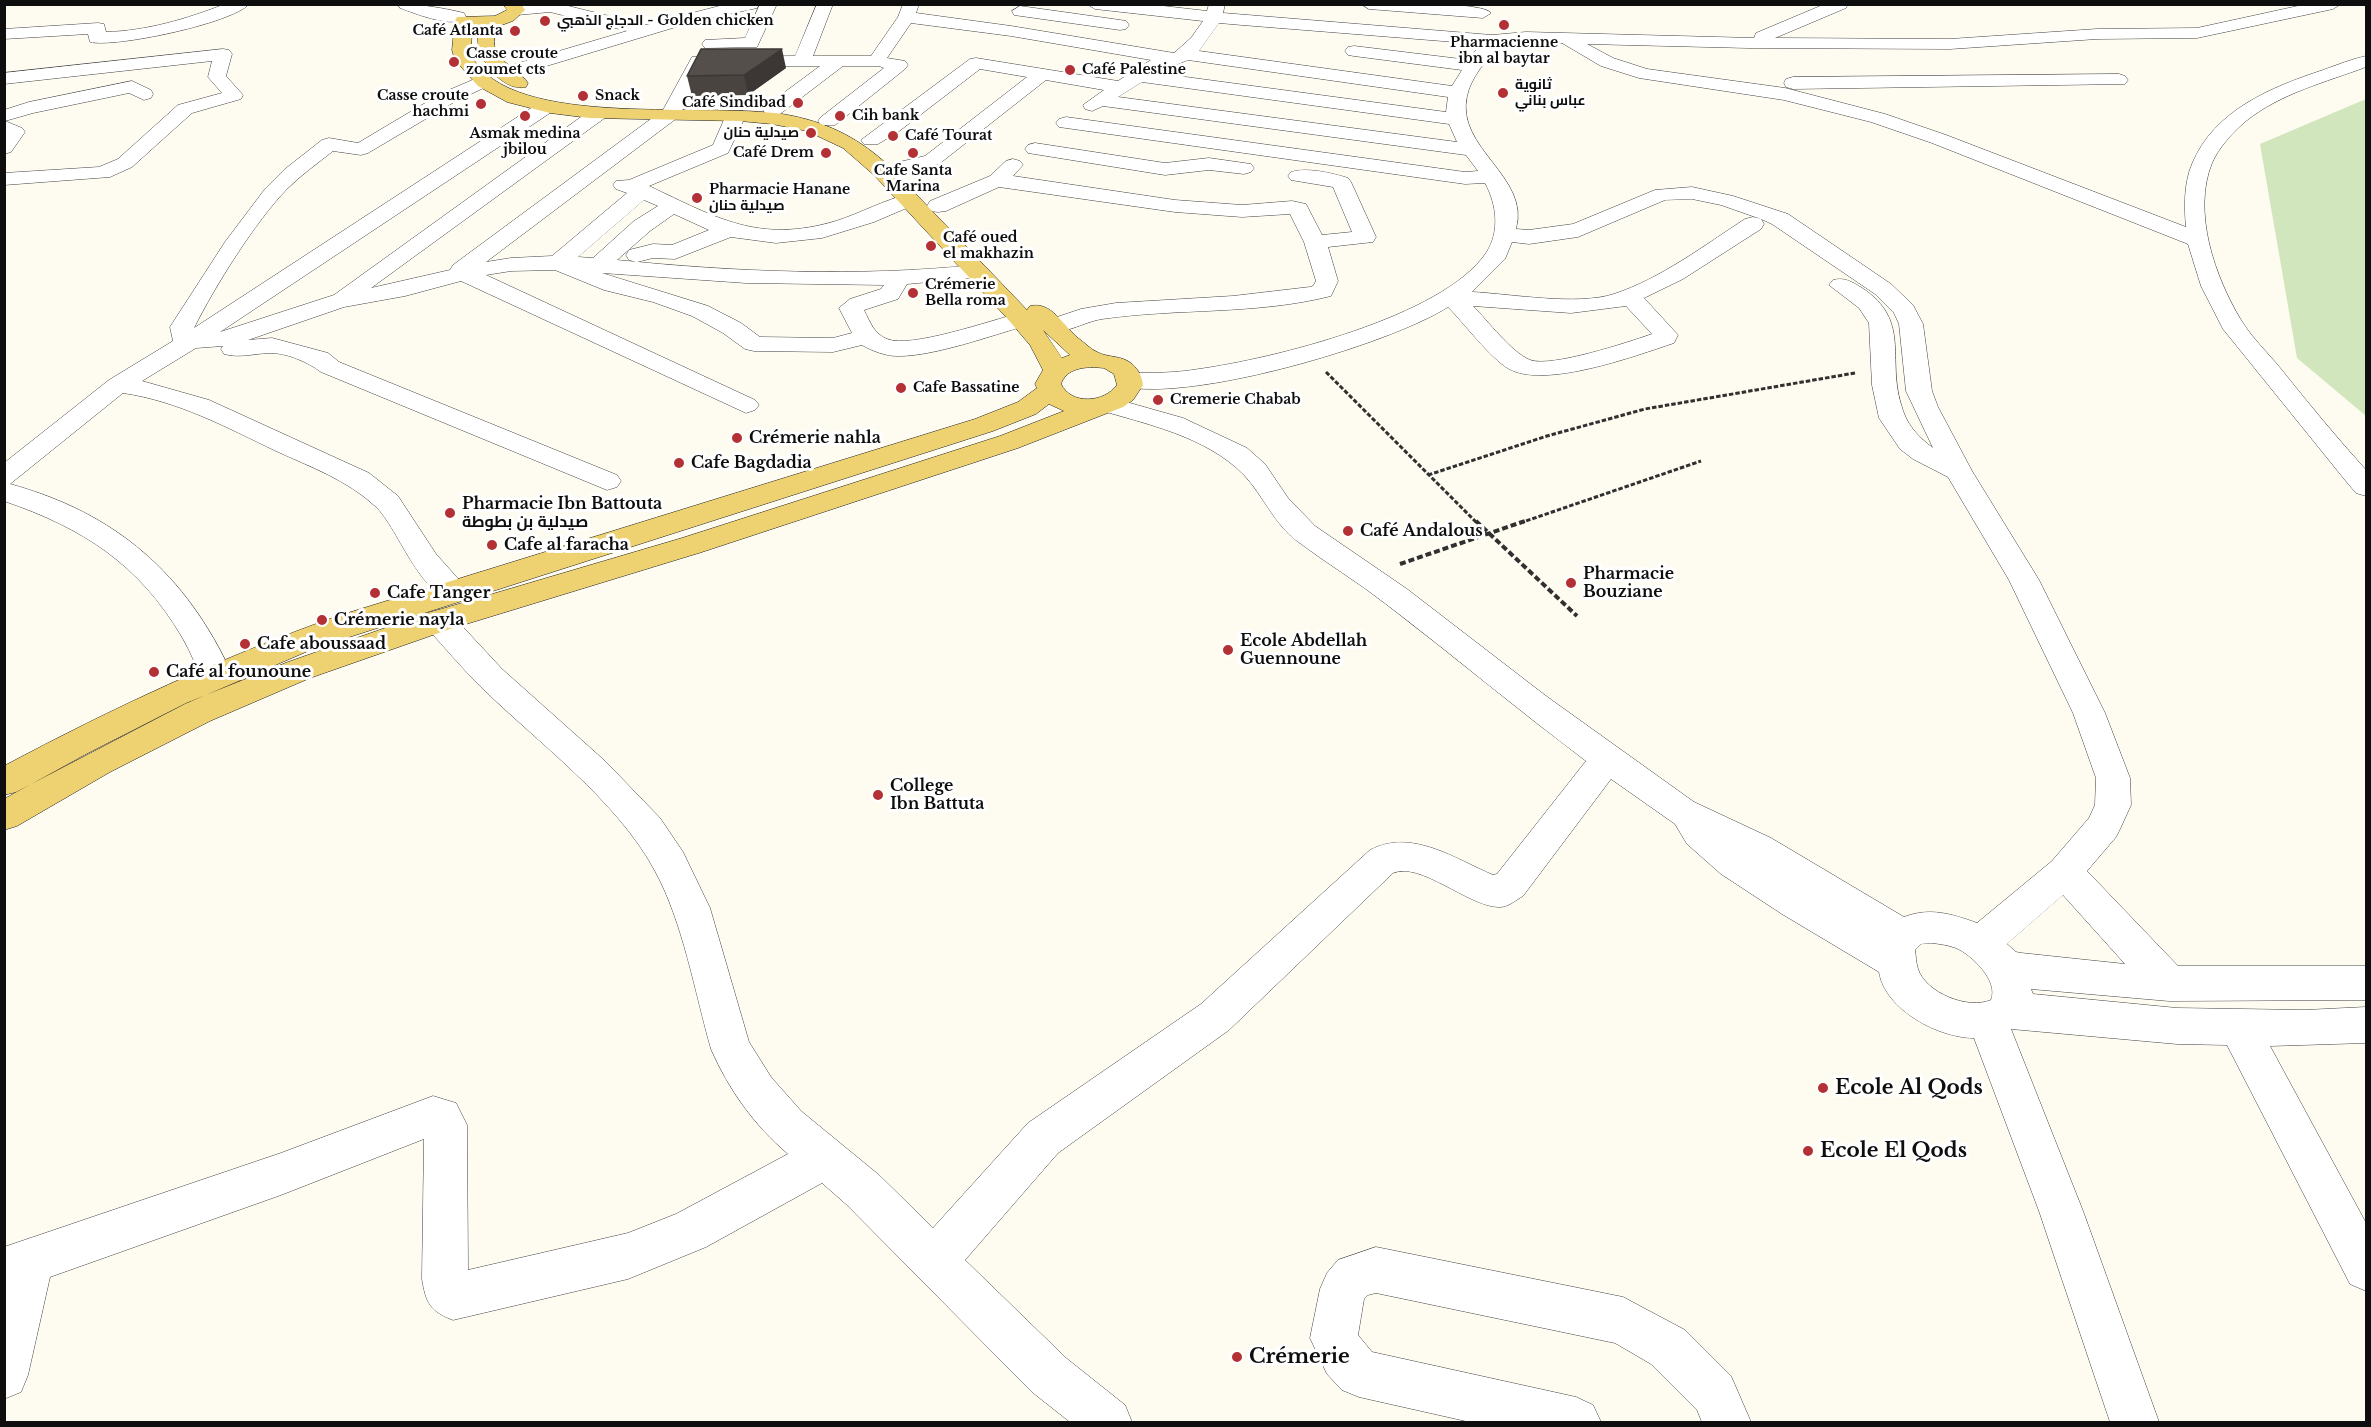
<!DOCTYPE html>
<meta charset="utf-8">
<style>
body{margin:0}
#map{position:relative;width:2371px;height:1427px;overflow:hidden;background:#fefbf0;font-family:"Libre Baskerville",serif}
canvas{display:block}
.frame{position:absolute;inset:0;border:6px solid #0e0e0e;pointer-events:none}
</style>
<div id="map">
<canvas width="2371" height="1427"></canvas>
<div class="frame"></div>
</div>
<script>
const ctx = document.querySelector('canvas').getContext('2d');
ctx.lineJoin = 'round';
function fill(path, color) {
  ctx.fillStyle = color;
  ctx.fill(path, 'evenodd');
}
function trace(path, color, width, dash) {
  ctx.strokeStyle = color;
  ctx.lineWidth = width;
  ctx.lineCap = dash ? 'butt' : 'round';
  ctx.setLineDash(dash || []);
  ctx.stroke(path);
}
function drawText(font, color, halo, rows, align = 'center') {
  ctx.font = font + ' "Libre Baskerville",Cairo,serif';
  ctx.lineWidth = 6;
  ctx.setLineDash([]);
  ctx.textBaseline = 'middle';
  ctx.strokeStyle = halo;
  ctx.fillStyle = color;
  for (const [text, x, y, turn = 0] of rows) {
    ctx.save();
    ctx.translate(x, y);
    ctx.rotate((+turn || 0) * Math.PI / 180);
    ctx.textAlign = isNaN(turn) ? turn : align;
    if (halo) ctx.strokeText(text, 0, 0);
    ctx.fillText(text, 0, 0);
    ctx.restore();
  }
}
fill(new Path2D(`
 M 2366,99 L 2366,416 L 2297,358 L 2260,144 Z`), '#d1e6bc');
const minor = new Path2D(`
 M 225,4 L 249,4 C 233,23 115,48 90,42 L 88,34 L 4,39 L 4,29 L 98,23 L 104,24 L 106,32 C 146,31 187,19 225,4 Z
 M 398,4 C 420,4 443,8 464,13 L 466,17 C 455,30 414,13 400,8 Z
 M 560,4 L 646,25 L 727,4 L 759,4 L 757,8 L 689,23 L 510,77 L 498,77 L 495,73 L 498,69 L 627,31 L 550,12 L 517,15 L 509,10 L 517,5 Z
 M 760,4 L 777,4 L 757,47 L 705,48 L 702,44 L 705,40 L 745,38 Z
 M 817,4 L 833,4 L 813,56 L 871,56 L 898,17 L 903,4 L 919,4 L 916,13 L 1011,26 L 1174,53 L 1191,38 L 1203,21 L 1095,9 L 1087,4 L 1146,4 L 1207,11 L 1209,4 L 1225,4 L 1223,13 L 1492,35 L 1526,32 L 1754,38 L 1756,33 L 1825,4 L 1848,4 L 1846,8 L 1775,38 L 1950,39 L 2097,29 L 2197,28 L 2307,4 L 2341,4 L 2333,9 L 2197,38 L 2097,39 L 1950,49 L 1748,48 L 1587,44 L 1613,58 L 1647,69 L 1785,88 L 1885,114 L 1946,135 L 2186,227 C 2184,206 2184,183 2192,164 C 2214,110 2272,87 2323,70 C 2337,65 2352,59 2366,56 L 2366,67 C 2326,82 2281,93 2246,121 C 2233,132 2219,147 2212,163 C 2192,212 2215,277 2241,320 C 2252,338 2268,353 2281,369 C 2309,404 2337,438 2366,470 L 2366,496 L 2356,493 L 2345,480 L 2223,329 L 2201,286 L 2188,244 L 1932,143 L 1871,122 L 1784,100 L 1639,78 L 1601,66 L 1562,43 L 1526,42 L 1498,45 C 1487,60 1471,77 1467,96 C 1455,148 1531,177 1516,229 L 1529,230 L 1573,224 L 1655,190 L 1692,187 L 1733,196 L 1788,214 L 1891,284 L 1913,305 L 1923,324 L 1932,391 L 1938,407 L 1972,471 L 2039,580 L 2105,713 L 2130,778 L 2131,805 L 2121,827 L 2116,837 L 2087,871 L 2178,966 L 2366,966 L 2366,1000 L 2169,1001 L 2031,989 L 2033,994 L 2177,1008 L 2305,1010 L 2366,1007 L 2366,1043 L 2270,1046 L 2366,1223 L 2366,1291 L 2350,1284 L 2227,1045 L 2177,1044 L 2011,1029 L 2083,1211 L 2159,1422 L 2110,1422 L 2039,1211 L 1974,1038 C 1939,1038 1885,1010 1879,972 L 1782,914 L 1721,874 L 1687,844 L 1675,824 L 1611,779 L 1523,896 C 1516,900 1507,908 1498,907 C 1468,906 1420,861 1393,873 L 1229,1030 L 1058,1153 L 965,1260 L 1066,1358 L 1125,1405 L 1132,1422 L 1070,1422 L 1032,1392 L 847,1205 L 822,1183 L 706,1247 L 628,1279 L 453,1320 C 430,1311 426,1303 422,1279 L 424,1139 L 281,1195 L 50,1277 L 28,1375 L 21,1392 L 4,1399 L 4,1247 L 281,1153 L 433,1096 L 456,1103 L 467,1125 L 468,1270 L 628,1233 L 676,1214 L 788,1154 C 754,1125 729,1090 711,1049 C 695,993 683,922 655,871 C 617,800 537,742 480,686 C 462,668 445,648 428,629 L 424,621 L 428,613 L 439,610 L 450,613 L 502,669 L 605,761 L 660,818 L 683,852 L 710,908 L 749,1042 L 771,1077 L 801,1111 L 879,1175 L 933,1228 L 1028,1123 L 1201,1004 L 1370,850 C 1412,828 1455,859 1493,875 L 1497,874 L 1586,761 C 1518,710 1454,656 1386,604 C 1358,582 1326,563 1297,541 C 1274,524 1263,495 1244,475 C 1206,436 1146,424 1096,409 L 1092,404 L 1096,399 L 1105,396 L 1183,418 L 1247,448 L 1265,464 L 1288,498 L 1315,526 L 1407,589 L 1546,696 L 1694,802 L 1771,838 L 1904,917 C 1930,907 1952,914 1977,923 L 2052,861 L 2089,818 L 2095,805 L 2096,778 L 2073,713 L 2009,580 L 1948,477 L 1913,459 L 1900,449 L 1879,418 L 1872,385 L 1869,323 L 1859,308 L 1829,285 L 1833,280 C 1845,277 1852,282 1862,288 C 1911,320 1887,358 1901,404 C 1906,424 1917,436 1933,448 L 1906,391 L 1899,324 L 1894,313 L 1875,294 L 1772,224 L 1761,219 L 1764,224 L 1761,229 L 1683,279 L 1644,298 L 1678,335 L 1674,343 C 1635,356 1545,389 1509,369 C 1490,358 1464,323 1448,307 C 1388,345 1190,403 1121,386 L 1117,381 L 1121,376 L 1130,373 C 1153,373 1176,373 1199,369 C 1272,359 1443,317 1486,253 C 1500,232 1497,205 1485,183 L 1465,184 L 1059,127 L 1056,123 L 1059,119 L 1066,117 L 1465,172 L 1478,171 L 1466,155 L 1103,106 L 1092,111 L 1085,109 L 1083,105 L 1104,90 L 1046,80 L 939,164 L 902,173 L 895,171 L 892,167 L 895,163 L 925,156 L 1027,77 L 980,69 L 898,132 L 878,144 L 864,144 L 861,140 L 970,59 L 976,58 L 1118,81 L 1151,60 L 1011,36 L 911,23 L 887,58 L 905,61 L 908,65 L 905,69 L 835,125 L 821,125 L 818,121 L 821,117 L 884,68 L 879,66 L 843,66 L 780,114 L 766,114 L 763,110 L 766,106 L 820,66 L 704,66 L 685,106 L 677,118 L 486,262 L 511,258 L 552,256 L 627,193 L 616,189 L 613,185 L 616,181 L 629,180 L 713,145 L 726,115 L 729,111 L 743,111 L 746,115 L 728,153 L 649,186 C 717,218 759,244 836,221 C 861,213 884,200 909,194 L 916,196 L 920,200 L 916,204 L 874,222 L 822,238 L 776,243 L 731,237 L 675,259 L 653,258 L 637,262 L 629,260 L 626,255 L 629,250 L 653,244 L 672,245 L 709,230 L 674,214 L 650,231 L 617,260 C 736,272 857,277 976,265 L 984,267 L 987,272 L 984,277 L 907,284 L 898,299 L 864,310 C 870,322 874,334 887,339 C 910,349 992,320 1020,313 L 1028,315 L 1032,320 L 1028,325 C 993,335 932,357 897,356 C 886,356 872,351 862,345 L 833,352 L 754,351 L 745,349 L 723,333 L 692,316 L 653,302 L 604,290 L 555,270 L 511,271 L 486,275 L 755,400 L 759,405 L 755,410 L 746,413 L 461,281 L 405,296 L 344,307 L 248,340 L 272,338 L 328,353 L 339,362 L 617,475 L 621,481 L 617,487 L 607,490 L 321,372 C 308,362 285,352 268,353 C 253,354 239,358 224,354 L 221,349 L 223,346 L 196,348 L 142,381 L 209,400 L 369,473 L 398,496 L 436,554 L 469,591 L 465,598 C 423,610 400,528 375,506 C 347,480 311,467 276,451 C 226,427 178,401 123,393 L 10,484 C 116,513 186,574 232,674 L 227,682 L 216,686 L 205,682 C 196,668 191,652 182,637 C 139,564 83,528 4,501 L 4,463 L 109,380 L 173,341 L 170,327 L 225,242 L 265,189 L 285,169 L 322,140 L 329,138 L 358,143 L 442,93 L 484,75 L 490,77 L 493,81 L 490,85 L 456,101 L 368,153 L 361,155 L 333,151 C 318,163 301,175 287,189 C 255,222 215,286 194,328 L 539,103 L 553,103 L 555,107 L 553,111 L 220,332 L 334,295 L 592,109 L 606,109 L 609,113 L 606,117 L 371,288 L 450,270 L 453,265 L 663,110 L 692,57 L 795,56 ZM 1219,23 L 1242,25 L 1480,44 L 1469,60 L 1354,46 L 1348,47 L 1345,51 L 1348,55 L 1354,56 L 1462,70 L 1452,86 L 1199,51 ZM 1188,60 L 1448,97 L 1446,112 L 1156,73 L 1171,64 L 1178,64 ZM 1142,82 L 1449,124 L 1457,142 L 1118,97 ZM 1692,199 L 1721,205 L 1761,219 L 1753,217 L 1745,219 C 1705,245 1660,279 1614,294 C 1577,306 1512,294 1472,292 L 1505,259 L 1512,242 L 1529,244 L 1578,237 L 1665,200 ZM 644,200 L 658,206 L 634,221 L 593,258 L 578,257 ZM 602,273 L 746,283 L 884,285 L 881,289 L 850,299 L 839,308 L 852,333 L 833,338 L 760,337 L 741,323 L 708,306 ZM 1473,306 L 1571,313 L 1626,306 L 1652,334 C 1629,342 1551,368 1530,360 C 1511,352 1488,321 1473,306 ZM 2063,895 L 2125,964 L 2021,953 L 2016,952 L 2007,944 ZM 1932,943 C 1940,944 1948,945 1956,948 C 1972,955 1999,981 1991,1000 C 1968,1010 1926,993 1918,969 C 1916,963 1916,956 1915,950 L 1921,944 Z
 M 1361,4 C 1381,4 1482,1 1491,13 L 1483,18 L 1369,9 Z
 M 1020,6 L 1120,20 L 1126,21 L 1129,25 L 1126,29 L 1120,30 L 1014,15 L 1012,11 Z
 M 223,49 L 229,50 L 232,54 L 226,76 L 243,95 L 241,99 L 192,113 L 132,167 L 110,177 L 4,185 L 4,173 L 99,167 L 118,159 L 178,105 L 222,93 L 208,77 L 212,61 L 4,84 L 4,73 Z
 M 2119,74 L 2125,76 L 2128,80 L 2125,84 L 1793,89 L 1786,87 L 1784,83 L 1786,79 L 1793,77 Z
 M 132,81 L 151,90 L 153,94 L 151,98 L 144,100 L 129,93 L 33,113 L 5,121 L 22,128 L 25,132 L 11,152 L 4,154 L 4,110 L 29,102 Z
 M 1035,143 L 1165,163 L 1209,158 L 1251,164 L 1254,168 L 1251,172 L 1244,174 L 1209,170 L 1165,175 L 1028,153 L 1025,149 L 1028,145 Z
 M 1013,159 L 1020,161 L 1023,165 L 1013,176 L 1175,200 L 1242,205 L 1292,201 L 1306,204 L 1322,235 L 1352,232 L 1333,187 L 1291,180 L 1288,176 L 1291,172 C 1307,167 1332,173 1348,178 L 1351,182 L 1376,237 L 1373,242 L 1328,247 L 1338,281 L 1331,296 C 1256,315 1178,308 1102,319 C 1083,322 1063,336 1045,331 L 1041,326 L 1045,321 L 1081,309 L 1116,303 L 1233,296 L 1310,287 L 1313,286 L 1316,281 L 1304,242 L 1290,214 L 1242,217 L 1175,212 L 999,187 L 946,211 L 938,212 L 930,211 L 927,206 L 930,201 L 990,176 L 1006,161 Z
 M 1376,1247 L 1623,1297 L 1685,1330 L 1731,1376 L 1751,1422 L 1702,1422 L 1697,1410 L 1651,1364 L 1615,1343 L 1376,1293 L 1368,1295 L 1364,1299 L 1358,1335 L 1372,1352 L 1576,1397 L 1593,1405 L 1601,1422 L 1470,1422 L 1359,1397 L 1342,1390 L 1327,1374 L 1310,1338 L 1320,1289 L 1327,1273 L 1338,1260 Z`);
const major = new Path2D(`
 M 503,4 L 521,4 L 525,10 L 513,21 L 499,26 C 482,58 514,63 528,83 L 526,87 C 501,93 469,51 480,28 L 472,28 L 471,55 C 511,133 716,99 793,116 C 831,124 861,140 889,166 L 1027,310 L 1030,306 C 1052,301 1062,325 1078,338 C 1084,342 1090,349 1097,352 C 1108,358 1122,355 1132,364 C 1139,370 1142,377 1143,385 L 1133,400 L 1123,407 L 1018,448 L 702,552 L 450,629 L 310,678 L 210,721 L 110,772 L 17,826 L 4,830 L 4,799 L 86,754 L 186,703 L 288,662 L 428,613 L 682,538 L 1000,436 L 1064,411 L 1049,404 L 1036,414 L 993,431 L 315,648 L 185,704 L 16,792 L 4,795 L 4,766 C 113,708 222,657 338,616 L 975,419 L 1018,402 L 1037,388 L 1035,384 L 1043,370 L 1030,345 L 1006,317 L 874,175 L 843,148 L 807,131 L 772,124 L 740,121 L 590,118 L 550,113 L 507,102 L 478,86 L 455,60 L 452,50 L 455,21 L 457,17 L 495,16 L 507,10 ZM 1043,330 L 1070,355 L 1062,358 ZM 1092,367 L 1104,368 L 1114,374 L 1117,385 C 1104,403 1071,405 1061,384 C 1066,370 1079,368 1092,367 Z`);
trace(minor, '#414141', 1);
trace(major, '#1f1f1f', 1);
trace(new Path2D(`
 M 1326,372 L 1477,523
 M 1428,475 L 1547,436 L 1645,409 L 1855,373
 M 1520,523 L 1701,461`), '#303030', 3, [4.5, 2]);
trace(new Path2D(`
 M 1476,521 L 1577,616
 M 1400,564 L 1525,521`), '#303030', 4, [6, 3]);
fill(minor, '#fff');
fill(major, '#eed170');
fill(new Path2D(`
 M 786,68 L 748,95 L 692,96 L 687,76 Z`), '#494440');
fill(new Path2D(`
 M 782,49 L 786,68 L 748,95 L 744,75 Z`), '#3c3734');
const building = new Path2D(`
 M 701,49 L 782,49 L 744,75 L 687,76 Z`);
fill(building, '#554f4b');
trace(building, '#3c3734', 1.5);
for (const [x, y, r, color] of [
 [545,21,6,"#b33035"],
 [1504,25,6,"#b33035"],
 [515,31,6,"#b33035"],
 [454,62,6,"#b33035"],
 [1070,70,6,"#b33035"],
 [1503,93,6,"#b33035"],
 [583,96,6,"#b33035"],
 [798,103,6,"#b33035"],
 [481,104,6,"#b33035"],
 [525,116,6,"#b33035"],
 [840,116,6,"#b33035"],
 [811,133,6,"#b33035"],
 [893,136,6,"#b33035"],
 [826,153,6,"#b33035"],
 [913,153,6,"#b33035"],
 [697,198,6,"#b33035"],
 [931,246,6,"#b33035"],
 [913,293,6,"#b33035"],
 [901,388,6,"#b33035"],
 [1158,400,6,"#b33035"],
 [737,438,6,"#b33035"],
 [679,463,6,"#b33035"],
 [450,513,6,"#b33035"],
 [1348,531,6,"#b33035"],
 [492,545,6,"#b33035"],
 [1571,583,6,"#b33035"],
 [375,593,6,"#b33035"],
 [322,620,6,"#b33035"],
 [245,644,6,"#b33035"],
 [1228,650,6,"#b33035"],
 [154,672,6,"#b33035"],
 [878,795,6,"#b33035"],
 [1823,1088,6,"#b33035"],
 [1808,1151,6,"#b33035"],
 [1237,1357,6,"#b33035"]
]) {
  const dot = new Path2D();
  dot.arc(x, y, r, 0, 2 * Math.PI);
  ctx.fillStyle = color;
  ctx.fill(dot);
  trace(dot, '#fff', 2);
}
drawText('bold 14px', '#0e0e0e', '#fff', [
 ["الدجاج الذهبي - Golden chicken",557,21],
 ["Café Atlanta",503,31,"right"],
 ["Pharmacienne",1504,43,"center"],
 ["ibn al baytar",1504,59,"center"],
 ["Casse croute",466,54],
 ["zoumet cts",466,70],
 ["Café Palestine",1082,70],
 ["ثانوية",1515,85],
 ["عباس بناني",1515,101],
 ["Casse croute",469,96,"right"],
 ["hachmi",469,112,"right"],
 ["Snack",595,96],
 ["Café Sindibad",786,103,"right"],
 ["Cih bank",852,116],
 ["صيدلية حنان",799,133,"right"],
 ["Asmak medina",525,134,"center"],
 ["jbilou",525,150,"center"],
 ["Café Tourat",905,136],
 ["Café Drem",814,153,"right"],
 ["Cafe Santa",913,171,"center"],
 ["Marina",913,187,"center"],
 ["Pharmacie Hanane",709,190],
 ["صيدلية حنان",709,206],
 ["Café oued",943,238],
 ["el makhazin",943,254],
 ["Crémerie",925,285],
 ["Bella roma",925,301],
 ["Cafe Bassatine",913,388],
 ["Cremerie Chabab",1170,400]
], 'left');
drawText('bold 16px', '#0e0e0e', '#fff', [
 ["Crémerie nahla",749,438],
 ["Cafe Bagdadia",691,463],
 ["Pharmacie Ibn Battouta",462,504],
 ["صيدلية بن بطوطة",462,522],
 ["Café Andalous",1360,531],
 ["Cafe al faracha",504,545],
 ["Pharmacie",1583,574],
 ["Bouziane",1583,592],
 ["Cafe Tanger",387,593],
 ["Crémerie nayla",334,620],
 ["Ecole Abdellah",1240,641],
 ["Guennoune",1240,659],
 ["Cafe aboussaad",257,644],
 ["Café al founoune",166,672],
 ["College",890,786],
 ["Ibn Battuta",890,804]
], 'left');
drawText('bold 20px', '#0e0e0e', '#fff', [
 ["Ecole Al Qods",1835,1088],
 ["Ecole El Qods",1820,1151],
 ["Crémerie",1249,1357]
], 'left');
</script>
